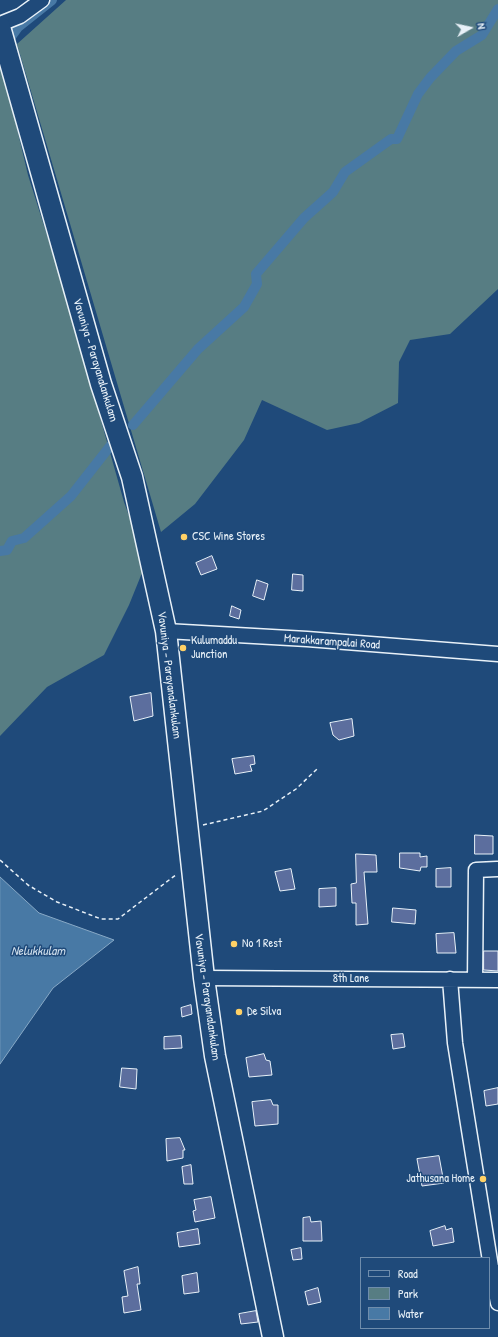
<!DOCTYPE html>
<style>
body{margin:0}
#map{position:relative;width:498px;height:1337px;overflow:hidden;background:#1f4a7a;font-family:"Patrick Hand",sans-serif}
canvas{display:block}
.legend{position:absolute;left:360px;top:1257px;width:130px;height:72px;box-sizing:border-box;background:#1f4a7a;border:1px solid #6f8dac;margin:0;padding:5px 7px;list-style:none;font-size:12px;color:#e8f1f8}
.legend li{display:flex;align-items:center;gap:8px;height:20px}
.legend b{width:20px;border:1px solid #6f8dac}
.north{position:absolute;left:450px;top:8px;width:40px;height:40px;-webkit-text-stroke:3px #1f4a7a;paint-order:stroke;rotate:81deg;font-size:11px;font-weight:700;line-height:16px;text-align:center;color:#e8f1f8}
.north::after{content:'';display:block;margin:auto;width:14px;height:18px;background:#e8f1f8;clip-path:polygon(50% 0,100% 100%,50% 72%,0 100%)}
</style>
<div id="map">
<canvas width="498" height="1337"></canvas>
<ul class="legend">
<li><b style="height:5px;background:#1f4a7a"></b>Road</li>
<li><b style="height:11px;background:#577d83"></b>Park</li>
<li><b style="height:11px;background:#4879a5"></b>Water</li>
</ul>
<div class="north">N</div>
</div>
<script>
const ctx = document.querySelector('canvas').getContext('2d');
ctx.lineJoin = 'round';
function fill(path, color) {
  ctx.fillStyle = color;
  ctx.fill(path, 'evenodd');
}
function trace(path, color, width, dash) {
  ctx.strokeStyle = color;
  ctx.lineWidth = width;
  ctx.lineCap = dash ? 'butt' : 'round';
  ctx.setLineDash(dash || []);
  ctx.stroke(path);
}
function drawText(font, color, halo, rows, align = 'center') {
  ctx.font = font + ' "Patrick Hand",sans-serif';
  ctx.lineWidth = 3;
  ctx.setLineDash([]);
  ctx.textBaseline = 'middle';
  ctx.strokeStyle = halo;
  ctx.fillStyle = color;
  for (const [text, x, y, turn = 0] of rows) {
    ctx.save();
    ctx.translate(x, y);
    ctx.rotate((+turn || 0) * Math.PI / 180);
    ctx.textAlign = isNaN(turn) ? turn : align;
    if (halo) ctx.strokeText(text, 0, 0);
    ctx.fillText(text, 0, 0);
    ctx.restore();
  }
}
fill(new Path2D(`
 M 66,0 L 498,0 L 498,289 L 450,334 L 410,340 L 399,362 L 398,403 L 359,423 L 327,430 L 262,400 L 244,440 L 195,504 L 161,532 L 17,44 Z
 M 0,57 L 28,175 L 63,286 L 124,502 L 146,563 L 129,605 L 104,655 L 47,687 L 0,736 Z`), '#577d83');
const water = new Path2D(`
 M 0,877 L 39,913 L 114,940 L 53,988 L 0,1064 Z`);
fill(water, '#4879a5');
trace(water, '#88a9c6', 1);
trace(new Path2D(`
 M 5,45 L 18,27 L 52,0
 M 133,425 L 198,349 L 244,307 L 257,284 L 256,274 L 304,218 L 333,192 L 345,172 L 391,139 L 397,139 L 418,94 L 430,78 L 456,51 L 482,35 L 498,9
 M 0,551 L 7,550 L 12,541 L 24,538 L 71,496 L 111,445`), '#4879a5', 10);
const building = new Path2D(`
 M 212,556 L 217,569 L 201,575 L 196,563 Z
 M 293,574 L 303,575 L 303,591 L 292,590 Z
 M 257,580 L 268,584 L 264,600 L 253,596 Z
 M 232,606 L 241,610 L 239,619 L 230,616 Z
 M 151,693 L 153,716 L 134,721 L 130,697 Z
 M 352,719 L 354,736 L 339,740 L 333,735 L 330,723 Z
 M 254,756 L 255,764 L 250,765 L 252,771 L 235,774 L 232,759 Z
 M 475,835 L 493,836 L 493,854 L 475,854 Z
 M 400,853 L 420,853 L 420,857 L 427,856 L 427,867 L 421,867 L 420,871 L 400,868 Z
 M 356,854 L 376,855 L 377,872 L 364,872 L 368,924 L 356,925 L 356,903 L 352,903 L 351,884 L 356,883 Z
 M 451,868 L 451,887 L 436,887 L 436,869 Z
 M 291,869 L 295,889 L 280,891 L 275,872 Z
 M 336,888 L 336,906 L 319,907 L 319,889 Z
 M 393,908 L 416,910 L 415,924 L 392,922 Z
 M 454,933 L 456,953 L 437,953 L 436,934 Z
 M 484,951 L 498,951 L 498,971 L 484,970 Z
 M 191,1005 L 192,1014 L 182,1017 L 181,1008 Z
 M 403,1034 L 405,1047 L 393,1049 L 391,1035 Z
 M 181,1036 L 182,1048 L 164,1049 L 164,1037 Z
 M 264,1054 L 266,1060 L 270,1061 L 272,1075 L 249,1077 L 246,1058 Z
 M 122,1068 L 137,1069 L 136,1089 L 120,1087 Z
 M 498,1088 L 498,1104 L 486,1106 L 484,1091 Z
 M 271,1100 L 273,1105 L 278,1105 L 278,1124 L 255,1126 L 252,1102 Z
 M 180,1138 L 185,1150 L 183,1150 L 183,1158 L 167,1161 L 166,1139 Z
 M 439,1156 L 444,1183 L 422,1186 L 417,1159 Z
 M 191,1165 L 193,1184 L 184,1184 L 182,1167 Z
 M 211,1197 L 215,1218 L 195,1222 L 193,1211 L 196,1210 L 194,1200 Z
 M 310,1217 L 311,1222 L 321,1221 L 322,1241 L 303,1241 L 303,1218 Z
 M 445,1226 L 446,1230 L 452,1228 L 454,1242 L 433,1246 L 430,1231 Z
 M 198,1229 L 200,1244 L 179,1247 L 177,1233 Z
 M 301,1248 L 302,1259 L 293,1260 L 291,1250 Z
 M 138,1267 L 140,1284 L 137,1284 L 141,1310 L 124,1313 L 122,1297 L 128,1296 L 124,1271 Z
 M 197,1273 L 199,1292 L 184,1294 L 182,1276 Z
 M 318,1288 L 321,1302 L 308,1305 L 305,1292 Z
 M 256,1311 L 258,1322 L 241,1324 L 239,1314 Z`);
fill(building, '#5c6e9e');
trace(building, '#e8f1f8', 1);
const minor = new Path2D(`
 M 0,24 L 20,16 L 42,0
 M 166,631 L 307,639 L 498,654
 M 204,978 L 498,980
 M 450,979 L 455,1043 L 491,1267 L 498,1303
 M 475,980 L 476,870 L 497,869`);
const highway = new Path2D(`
 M 0,27 L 101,384 L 132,477 L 166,631 L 204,978 L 215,1056 L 273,1337`);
trace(minor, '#e8f1f8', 17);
trace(highway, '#e8f1f8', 23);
trace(new Path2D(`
 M 203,825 L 263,811 L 296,789 L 317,769
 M 0,860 L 28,885 L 57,902 L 101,919 L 118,919 L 177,874`), '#e8f1f8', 1.5, [4, 3]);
trace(minor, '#1f4a7a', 14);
trace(highway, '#1f4a7a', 20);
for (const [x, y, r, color] of [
 [184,537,4,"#ffd166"],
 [183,648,4,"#ffd166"],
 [234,944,4,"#ffd166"],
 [239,1012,4,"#ffd166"],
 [483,1179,4,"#ffd166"]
]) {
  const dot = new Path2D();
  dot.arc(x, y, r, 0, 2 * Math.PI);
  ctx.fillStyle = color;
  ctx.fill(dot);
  trace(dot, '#1f4a7a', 1.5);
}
drawText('12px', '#e8f1f8', '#1f4a7a', [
 ["Vavuniya - Parayanalankulam",95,360,73],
 ["Marakkarampalai Road",332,642,4],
 ["Vavuniya - Parayanalankulam",169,675,83],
 ["8th Lane",351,979],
 ["Vavuniya - Parayanalankulam",207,997,82]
]);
drawText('12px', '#e8f1f8', '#1f4a7a', [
 ["CSC Wine Stores",192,537],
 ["Kulumaddu",191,641],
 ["Junction",191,655],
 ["No 1 Rest",242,944],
 ["De Silva",247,1012],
 ["Jathusana Home",475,1179,"right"]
], 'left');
drawText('italic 13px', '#d0dfec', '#1f4a7a', [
 ["Nelukkulam",38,952]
]);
</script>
